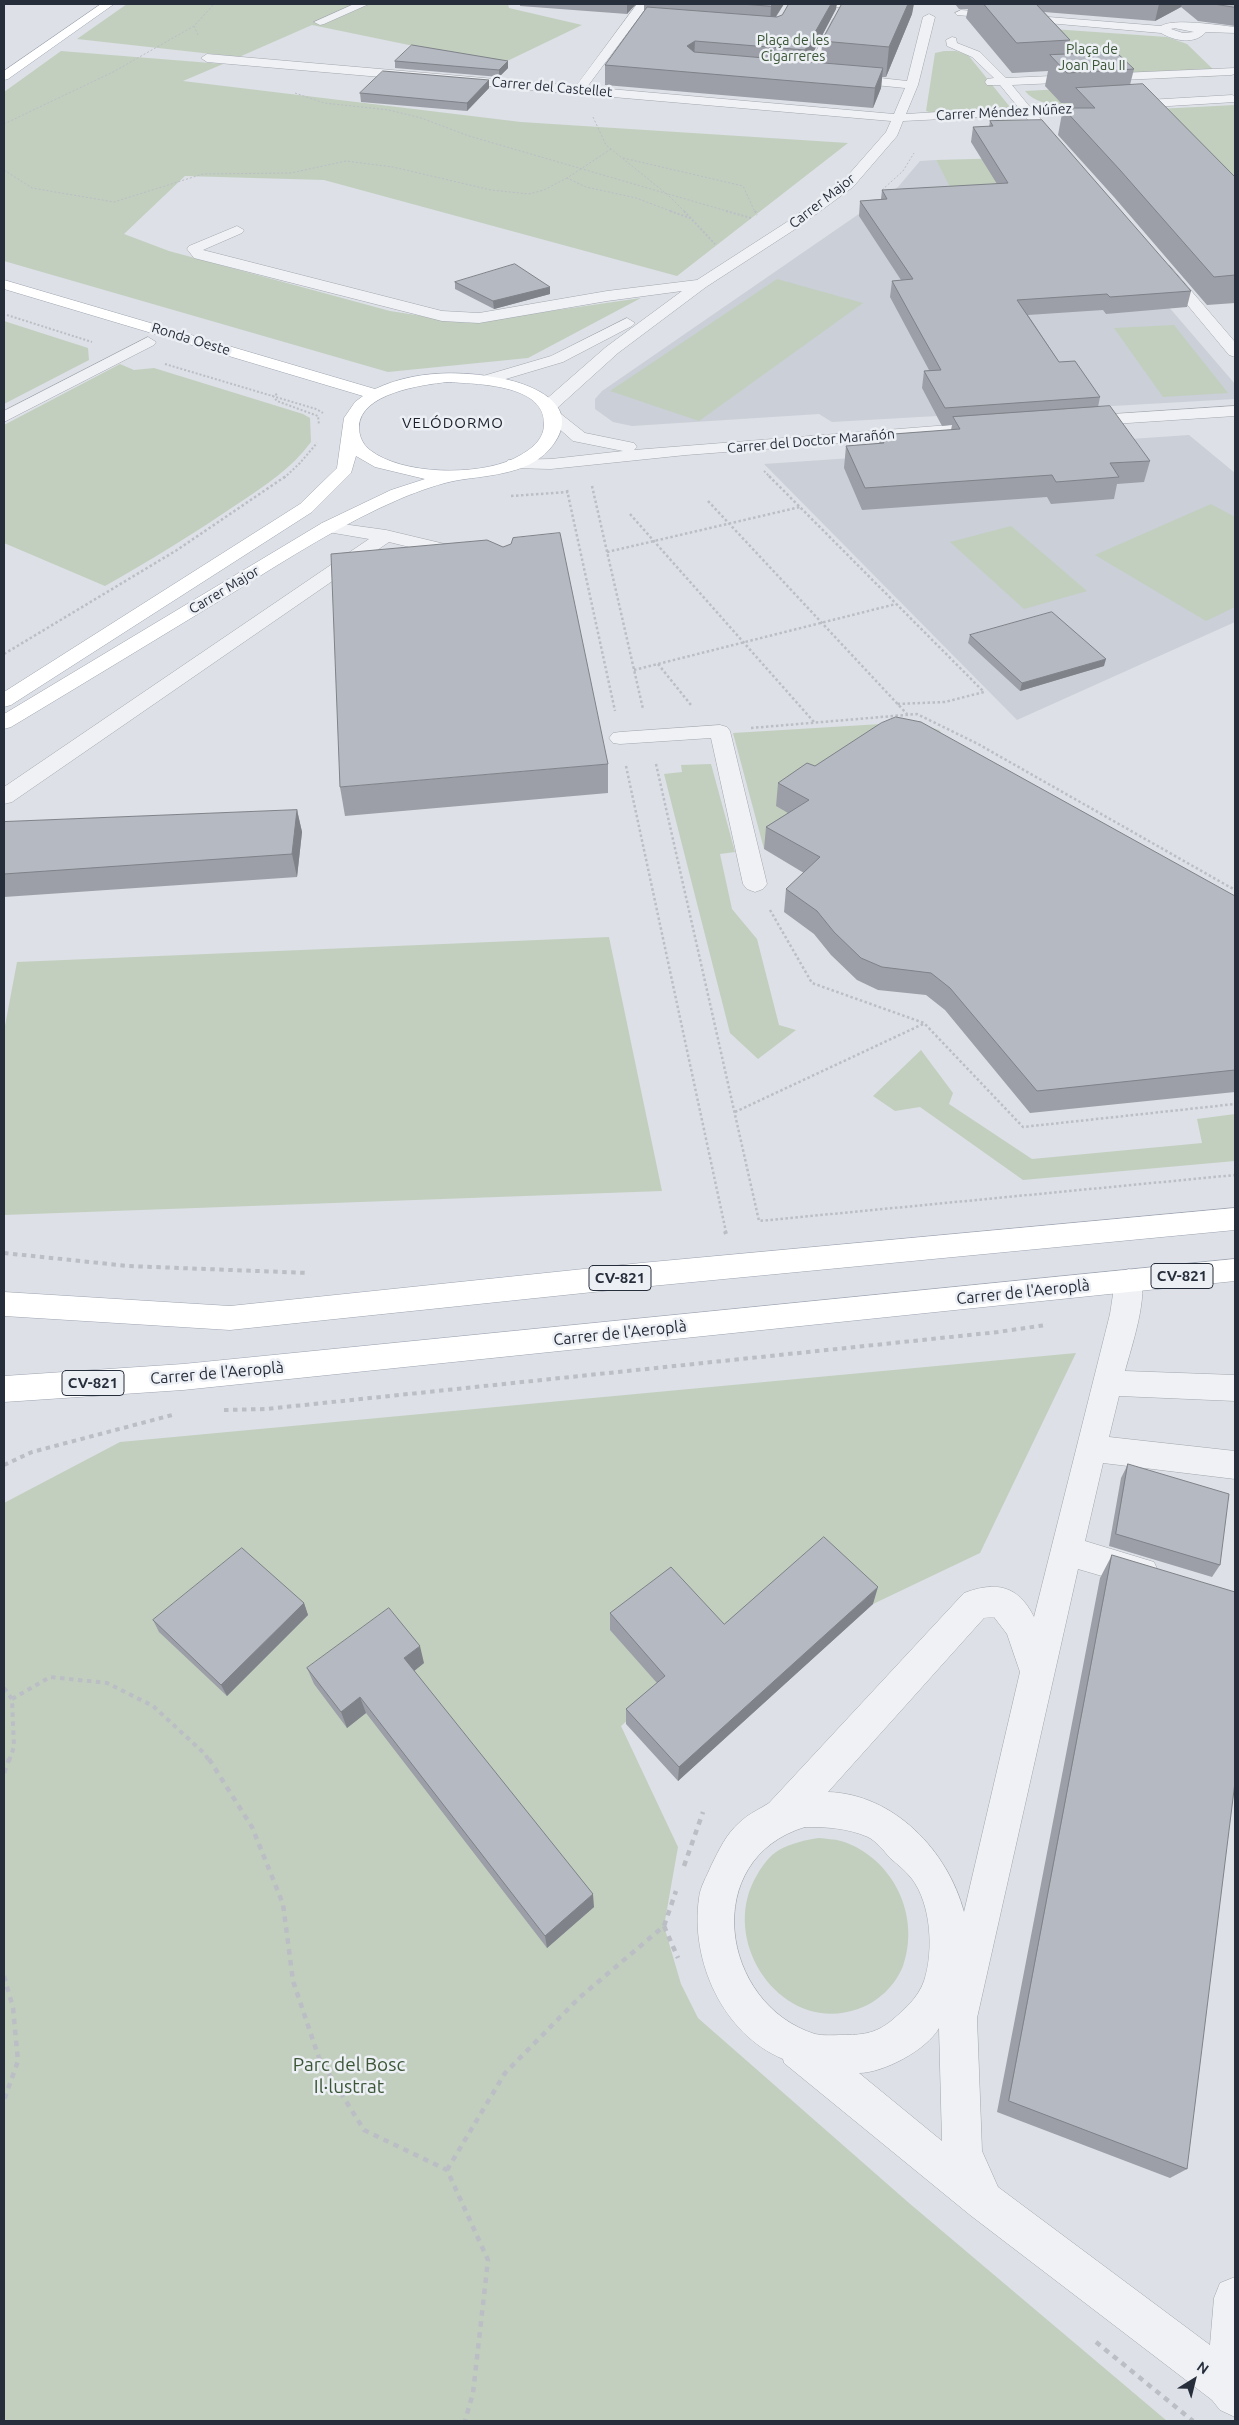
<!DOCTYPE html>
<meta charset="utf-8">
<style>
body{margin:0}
#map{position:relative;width:1239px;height:2425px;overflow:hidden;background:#dde0e6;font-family:Ubuntu,sans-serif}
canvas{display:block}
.frame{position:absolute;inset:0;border:5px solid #272e3b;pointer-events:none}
.north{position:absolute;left:1169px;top:2355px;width:50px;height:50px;-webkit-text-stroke:4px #eceff4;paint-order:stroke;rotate:36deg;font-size:14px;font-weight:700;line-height:20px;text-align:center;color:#272e3b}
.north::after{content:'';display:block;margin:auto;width:18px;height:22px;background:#272e3b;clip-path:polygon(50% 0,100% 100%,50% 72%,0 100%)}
</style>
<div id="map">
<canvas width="1239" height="2425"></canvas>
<div class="frame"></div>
<div class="north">N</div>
</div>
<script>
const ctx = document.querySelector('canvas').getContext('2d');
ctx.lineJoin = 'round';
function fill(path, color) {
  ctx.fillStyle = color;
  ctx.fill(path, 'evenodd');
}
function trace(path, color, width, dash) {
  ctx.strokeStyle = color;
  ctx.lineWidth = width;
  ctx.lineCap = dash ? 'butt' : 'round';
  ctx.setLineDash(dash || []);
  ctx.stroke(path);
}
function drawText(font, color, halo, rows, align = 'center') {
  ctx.font = font + ' Ubuntu,sans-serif';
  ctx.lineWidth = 5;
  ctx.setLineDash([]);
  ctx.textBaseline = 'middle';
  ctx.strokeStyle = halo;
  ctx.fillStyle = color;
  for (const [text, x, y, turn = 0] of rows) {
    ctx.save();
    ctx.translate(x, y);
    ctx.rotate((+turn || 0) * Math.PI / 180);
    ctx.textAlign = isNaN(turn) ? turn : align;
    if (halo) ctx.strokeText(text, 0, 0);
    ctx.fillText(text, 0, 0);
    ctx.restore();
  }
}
fill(new Path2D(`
 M 936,160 L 951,187 L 1064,185 L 1235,384 L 1235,399 L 832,422 L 819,414 L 632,426 L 613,422 L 595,409 L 595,399 L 602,391 L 898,187 L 920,161 Z
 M 1189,435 L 1235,473 L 1235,622 L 1017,720 L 764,464 Z`), '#cbcfd7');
fill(new Path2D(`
 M 127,4 L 508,4 L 509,8 L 582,25 L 501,64 L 312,25 L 239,57 L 77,39 Z
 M 1038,28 L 1167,37 L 1187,44 L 1220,76 L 1081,81 Z
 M 61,51 L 223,64 L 183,81 L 521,122 L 848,143 L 677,276 L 324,180 L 185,176 L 124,234 L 169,251 L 390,311 L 467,323 L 641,298 L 528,358 L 388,372 L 4,261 L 4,92 Z
 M 944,51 L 956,51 L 968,55 L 1010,107 L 932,113 L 926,111 L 935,53 Z
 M 1081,88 L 1095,104 C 1073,104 1040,110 1025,91 Z
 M 1235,105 L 1235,187 L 1157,109 Z
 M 1046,157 L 1064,185 L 950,187 L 936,160 Z
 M 777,279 L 863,303 L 699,421 L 610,391 Z
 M 4,321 L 88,348 L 89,360 L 4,404 Z
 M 1174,325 L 1228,393 L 1163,397 L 1114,328 Z
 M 120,364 L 134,370 L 154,368 L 303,414 L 310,418 L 311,442 C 293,467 265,486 239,503 C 195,533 151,560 105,586 L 4,543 L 4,425 Z
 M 1211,504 L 1235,517 L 1235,607 L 1206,621 L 1095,555 Z
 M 1011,526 L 1087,591 L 1024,609 L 950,542 Z
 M 914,722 L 939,730 L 944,736 L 764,849 L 733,733 Z
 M 711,764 L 735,852 L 720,854 L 732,909 L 757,939 L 779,1025 L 796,1030 L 758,1059 L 730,1033 L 664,774 L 682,772 L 681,765 Z
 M 609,937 L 662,1191 L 4,1215 L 4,1031 L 17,962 Z
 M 921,1050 L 953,1093 L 949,1104 L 1032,1159 L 1202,1143 L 1197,1119 L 1235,1114 L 1235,1161 L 1023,1180 L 920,1107 L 895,1111 L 873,1096 Z
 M 1076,1353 L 980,1553 L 873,1604 L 820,1555 L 621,1726 L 678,1847 L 664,1926 L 681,1984 L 698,2018 L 909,2203 L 1167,2421 L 4,2421 L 4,1503 L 120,1442 Z
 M 819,1838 C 826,1839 834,1839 841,1841 C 893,1857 921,1916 903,1966 C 895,1986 878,2002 858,2009 C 782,2036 717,1941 757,1875 C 762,1866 770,1855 779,1850 C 792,1843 805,1840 819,1838 Z`), '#c2cfbf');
const minor = new Path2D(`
 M 354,4 L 369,4 L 324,24 L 320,25 L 314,22 Z
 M 637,4 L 649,4 L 587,87 L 894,114 L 905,88 L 844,82 L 838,78 L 844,74 L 907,81 L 923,17 L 929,14 L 935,17 L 918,85 L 906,114 L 1018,107 L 1000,85 L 987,85 L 985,82 L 987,79 L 994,78 L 972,57 L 947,46 L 946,40 L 952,37 L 956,38 L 957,43 L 980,52 L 1006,78 L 1235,68 L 1235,74 L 1231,75 L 1012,85 L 1030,107 L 1232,95 L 1235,96 L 1235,102 L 1037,114 L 1043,122 L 1037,126 L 1032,125 L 1024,115 L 903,121 L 897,136 L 853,187 L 800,226 L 706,287 L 618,353 L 555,410 L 543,410 L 541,406 L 543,402 L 606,347 L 682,291 L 607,301 L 479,323 L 442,321 L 194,258 L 187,249 L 189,246 L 237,226 L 244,230 L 242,233 L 203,250 L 442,311 L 479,313 L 607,291 L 697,280 L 790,220 L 843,181 L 886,132 L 891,121 L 207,62 L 201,58 L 207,54 L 576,86 Z
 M 828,4 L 880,4 L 886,7 L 880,10 L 834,7 Z
 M 961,10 L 1161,26 C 1173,18 1218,25 1235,27 L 1235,33 L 1206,32 C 1195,45 1174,41 1161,33 L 957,15 L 955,13 ZM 1174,28 L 1194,32 L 1183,33 L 1171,29 Z
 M 839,16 L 845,19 L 816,75 L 814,78 L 806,78 L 804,75 L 833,19 Z
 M 1165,265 L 1170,266 L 1235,342 L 1235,357 L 1229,355 L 1160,272 L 1158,269 L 1160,266 Z
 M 627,318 L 635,323 L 632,326 L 563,362 L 489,384 L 483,382 L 481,379 L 483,376 L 551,356 Z
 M 148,337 L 156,342 L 154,345 L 4,422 L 4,411 Z
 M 1235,406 L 1235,416 L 1082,426 L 1076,425 L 1074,421 L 1076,417 L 1082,416 Z
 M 555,413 L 561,414 L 585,433 L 634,443 L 637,447 L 634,450 L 987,422 L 993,423 L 995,427 L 993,431 L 987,432 L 686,455 L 551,469 L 508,468 L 505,464 L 508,460 L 551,459 L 623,451 L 573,441 L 547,418 L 549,414 Z
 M 328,522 L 386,530 L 470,550 L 472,554 L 470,558 L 463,560 L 389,542 L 12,802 L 4,804 L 4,787 L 369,539 L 322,531 L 319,527 L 322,523 Z
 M 720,725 L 727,727 L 730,731 L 767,884 L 763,889 L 755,892 L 747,889 L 743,884 L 711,738 L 620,744 L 613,743 L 609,738 L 613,733 L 620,732 Z
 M 1129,1269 L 1139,1273 C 1150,1293 1131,1348 1125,1371 L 1235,1375 L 1235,1401 L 1119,1396 L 1109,1437 L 1235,1451 L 1235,1479 L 1103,1463 L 1085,1541 L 1154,1562 L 1159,1573 L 1154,1584 L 1143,1588 L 1078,1569 L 977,2018 L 982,2151 L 998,2187 L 1210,2345 L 1214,2298 L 1220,2283 L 1235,2277 L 1235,2417 L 1220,2410 L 1212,2400 L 970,2215 L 784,2063 L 783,2059 C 723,2034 690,1961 699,1898 C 700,1887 707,1876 711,1866 C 719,1850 726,1834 740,1822 C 748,1814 760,1809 769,1803 L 964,1593 C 996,1581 1018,1585 1034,1617 L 1110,1314 L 1115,1281 L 1119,1273 ZM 994,1617 L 1007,1634 L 1020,1672 L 964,1912 C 948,1851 894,1794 828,1792 L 984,1618 ZM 805,1827 C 827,1827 847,1828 868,1837 C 876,1841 884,1851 890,1858 C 897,1864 906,1871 912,1879 C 931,1904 934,1951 924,1981 C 918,1998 904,2010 891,2021 C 875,2034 861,2035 842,2035 C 834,2035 823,2036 815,2034 C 720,2004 699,1859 805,1827 ZM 939,2028 L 942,2141 L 859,2073 C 883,2073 927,2050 939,2028 Z`);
const major = new Path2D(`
 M 101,4 L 114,4 L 8,79 L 4,80 L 4,71 Z
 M 4,280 L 375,389 C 415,370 462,370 505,379 C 536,386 582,406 553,445 C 532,474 491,475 459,480 C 441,483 419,491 402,498 C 343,523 289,558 234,592 C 160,637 86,682 11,727 L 4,729 L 4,714 L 322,523 L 391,490 L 425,479 L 375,467 L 356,456 L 351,473 L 312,512 L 11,705 L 4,707 L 4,692 L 300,504 L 337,468 L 344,418 L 355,402 L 363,396 L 4,289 ZM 447,382 C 476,384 545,384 544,424 C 544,442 527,452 513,459 C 477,476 402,475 370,450 C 363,445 359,436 359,427 C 360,393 422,385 447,382 Z
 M 1235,1208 L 1235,1230 L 641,1287 L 230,1330 L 4,1316 L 4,1292 L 230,1306 L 641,1263 Z
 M 1235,1259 L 1235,1281 L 183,1390 L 4,1402 L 4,1376 L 183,1364 Z`);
trace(minor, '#a3a7af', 1);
trace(major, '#9da4b1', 1);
trace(new Path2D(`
 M 198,35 L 194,26 L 214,4
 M 295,93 L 324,103 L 389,110 L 421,118 L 469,136 L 730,212
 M 593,117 L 606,145 L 668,195 L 685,212
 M 4,124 L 113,72 L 194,26
 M 611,149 L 567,178 L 586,187 L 636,198 L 673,212
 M 623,158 L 743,186 L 755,212
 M 4,170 L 32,188 L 114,202 L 203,174 L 291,173 L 346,161 L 393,167 L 491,190 L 529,194 L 544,190 L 567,178
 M 882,190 L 903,171 L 914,153`), '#bbbec4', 1, [2, 2]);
trace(new Path2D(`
 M 670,211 L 690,218
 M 684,211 L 715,244
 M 726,211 L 751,218
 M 755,211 L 757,215
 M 7,315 L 92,342
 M 165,364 L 316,409 L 323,413
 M 277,394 L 273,396 L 277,401 L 318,416 L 319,425
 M 764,471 L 771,478
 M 284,478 L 300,463 L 317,443`), '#bbbec4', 2, [2, 2]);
trace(new Path2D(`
 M 769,476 L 984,692 L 945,702 L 897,704
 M 592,486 L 643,709
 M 567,490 L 615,711
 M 511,496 L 568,492
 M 708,501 L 907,714
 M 630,514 L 814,722
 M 607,552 L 800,507
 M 4,654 L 177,550 L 286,476
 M 658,664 L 691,705
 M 634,670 L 896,604
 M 751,728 L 917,714 L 978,744 L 1235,890
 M 656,764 L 759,1221 L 1235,1175
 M 626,766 L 726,1232
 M 770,910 L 812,983 L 924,1023 L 1023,1127 L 1235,1104
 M 735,1112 L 923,1024`), '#bbbec4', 2.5, [2.5, 2.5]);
trace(new Path2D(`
 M 725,1231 L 726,1234
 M 4,1253 L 128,1266 L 309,1273
 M 224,1410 L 266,1409 L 998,1332 L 1046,1325
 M 4,1465 L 32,1452 L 176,1414
 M 4,1688 L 12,1699 L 14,1747 L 9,1761
 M 12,1699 L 50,1677 L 107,1683 L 153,1706 L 205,1754 L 209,1761`), '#bbbec4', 4, [4.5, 4.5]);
trace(new Path2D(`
 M 209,1759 L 252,1827 L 283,1904 L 293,1981 L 319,2058 L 364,2130 L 447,2170 L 488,2260 L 473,2393 L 465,2421
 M 4,1773 L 9,1759
 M 684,1866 L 703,1812
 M 664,1926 L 678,1958
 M 4,1976 L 13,2008 L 18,2061 L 4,2100
 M 447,2170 L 505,2073 L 579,1998 L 664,1926 L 676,1891
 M 1096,2342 L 1193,2421`), '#bbbec4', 4.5, [5.5, 5.5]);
fill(minor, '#eff1f4');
fill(major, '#fff');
fill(new Path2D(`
 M 520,4 L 636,4 L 627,14 L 520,6 Z
 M 644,4 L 784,4 L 776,17 L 836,9 L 808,62 L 821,63 L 822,41 L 842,4 L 917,4 L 916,5 L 913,5 L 912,14 L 886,77 L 882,77 L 881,88 L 873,108 L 605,85 L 605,65 L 644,12 Z
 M 955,4 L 1235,4 L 1235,26 L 1198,21 L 1181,7 L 1155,21 L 1044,12 L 1070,40 L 1068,54 L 1134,69 L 1130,85 L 1235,177 L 1235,303 L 1207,305 L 1114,197 L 1058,135 L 1063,108 L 1072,108 L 1073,103 L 1061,103 L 1045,86 L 1048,71 L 1012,73 L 966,18 L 968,9 L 959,9 Z
 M 395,61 L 508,61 L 508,68 L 499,77 L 395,68 Z
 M 489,80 L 489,88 L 467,111 L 361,102 L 360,93 Z
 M 990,121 L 1191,291 L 1187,307 L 1106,314 L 1103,310 L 1028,315 L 1059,362 L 1100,397 L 1098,407 L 1150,461 L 1144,482 L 1117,484 L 1114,499 L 1051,504 L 1047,497 L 862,510 L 844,468 L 846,446 L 879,444 L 880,435 L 951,430 L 952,425 L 942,426 L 922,388 L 924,371 L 929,370 L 890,297 L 892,281 L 901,280 L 859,216 L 860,201 L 881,199 L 882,190 L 997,184 L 971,142 L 973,127 L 989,127 Z
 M 455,282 L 550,287 L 550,294 L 494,309 L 455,289 Z
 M 970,635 L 1104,666 L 1020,691 L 968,643 Z
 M 608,764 L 608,793 L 345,816 L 340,787 Z
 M 778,783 L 1235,896 L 1235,1092 L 1030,1113 L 945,1010 L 926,995 L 878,990 L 857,980 L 831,955 L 814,934 L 784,912 L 786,889 L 804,873 L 764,849 L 766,827 L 788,813 L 776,806 Z
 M 297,810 L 302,832 L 297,877 L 4,897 L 4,822 Z
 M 1128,1464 L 1220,1565 L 1212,1577 L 1109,1546 L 1121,1478 Z
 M 1112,1555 L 1187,2169 L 1170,2178 L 997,2112 L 1100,1578 Z
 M 304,1603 L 308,1615 L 227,1696 L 159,1632 L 153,1620 Z
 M 873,1604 L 678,1781 L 626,1724 L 626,1709 L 657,1683 L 610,1630 L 610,1613 L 724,1624 Z
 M 424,1663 L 414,1671 L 594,1907 L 547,1948 L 366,1713 L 347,1728 L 314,1684 L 307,1668 Z`), '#9c9fa7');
fill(new Path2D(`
 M 627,4 L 636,4 L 627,14 Z
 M 773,4 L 784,4 L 770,25 L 771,6 Z
 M 831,4 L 837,4 L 836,9 L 804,70 L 805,50 Z
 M 908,4 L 914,4 L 912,14 L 886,77 L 889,47 Z
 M 1159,4 L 1182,4 L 1181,7 L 1155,21 Z
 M 695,41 L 694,60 L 687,46 Z
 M 508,61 L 508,68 L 499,77 L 499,70 Z
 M 883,68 L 881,88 L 873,108 L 875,88 Z
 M 489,80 L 489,88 L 467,111 L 467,103 Z
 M 550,287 L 550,294 L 494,309 L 493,301 Z
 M 1106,659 L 1104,666 L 1020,691 L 1022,683 Z
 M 297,810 L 302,832 L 297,877 L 292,854 Z
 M 878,1587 L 873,1604 L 678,1781 L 679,1767 Z
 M 304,1603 L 308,1615 L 227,1696 L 221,1685 Z
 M 420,1646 L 424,1663 L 409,1675 L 404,1658 Z
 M 360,1697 L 366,1713 L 347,1728 L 341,1712 Z
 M 593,1894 L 594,1907 L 547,1948 L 545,1936 Z`), '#7f8288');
const building = new Path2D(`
 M 742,4 L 773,4 L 771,6 Z
 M 789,4 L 831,4 L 805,50 L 695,41 L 687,46 L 694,52 L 883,68 L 875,88 L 605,65 L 647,7 L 777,17 L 782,15 Z
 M 842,4 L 908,4 L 889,47 L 822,41 Z
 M 984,4 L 1036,4 L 1070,40 L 1017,43 Z
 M 1214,4 L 1235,4 L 1235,7 Z
 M 412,45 L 508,61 L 499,70 L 395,61 Z
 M 1116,52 L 1134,69 L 1067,73 L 1050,55 Z
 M 383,71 L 489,80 L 467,103 L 360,93 Z
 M 1143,84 L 1235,177 L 1235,275 L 1214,277 L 1120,170 L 1063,108 L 1095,108 L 1076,88 Z
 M 1042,120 L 1191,291 L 1110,297 L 1107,294 L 1017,300 L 1059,362 L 1075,361 L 1100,397 L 945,408 L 924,371 L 941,370 L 892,281 L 913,279 L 860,201 L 887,199 L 882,190 L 1008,183 L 973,127 L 993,126 L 990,121 Z
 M 515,264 L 550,287 L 493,301 L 455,282 Z
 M 1110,406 L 1150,461 L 1110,463 L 1119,477 L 1056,482 L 1052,475 L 865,488 L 846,446 L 884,443 L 880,435 L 960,429 L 953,417 Z
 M 560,533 L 608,764 L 340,787 L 331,554 L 487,540 L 503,547 L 511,544 L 513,538 Z
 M 1052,612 L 1106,659 L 1022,683 L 970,635 Z
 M 896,717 L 921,722 L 1235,896 L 1235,1070 L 1037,1091 L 950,988 L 931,973 L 882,967 L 861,958 L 834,932 L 817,911 L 786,889 L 820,857 L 766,827 L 809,800 L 778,783 L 807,763 L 815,766 L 881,723 Z
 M 297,810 L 292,854 L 4,874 L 4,822 Z
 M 1128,1464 L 1229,1494 L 1220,1565 L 1116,1534 Z
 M 824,1537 L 878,1587 L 679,1767 L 626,1709 L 665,1676 L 610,1613 L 671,1567 L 724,1624 Z
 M 242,1548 L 304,1603 L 221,1685 L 153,1620 Z
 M 1112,1555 L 1235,1592 L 1235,1782 L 1187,2169 L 1009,2101 Z
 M 389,1608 L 420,1646 L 404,1658 L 593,1894 L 545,1936 L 360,1697 L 341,1712 L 307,1668 Z`);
fill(building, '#b5b9c2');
trace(building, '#7f8288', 1);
drawText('14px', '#3b5636', '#eceff4', [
 ["Plaça de les",793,40],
 ["Cigarreres",793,56],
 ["Plaça de",1092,49],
 ["Joan Pau II",1092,65]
]);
drawText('14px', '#272e3b', '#eceff4', [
 ["Carrer del Castellet",552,87,5],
 ["Carrer Méndez Núñez",1004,112,-3],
 ["Carrer Major",822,201,-38],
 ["Ronda Oeste",191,339,17],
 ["Carrer del Doctor Marañón",811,441,-5],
 ["Carrer Major",224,590,-31]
]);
ctx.letterSpacing = '1px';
drawText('15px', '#1a1f2c', '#eceff4', [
 ["VELÓDORMO",453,423]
]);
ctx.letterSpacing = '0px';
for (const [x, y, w] of [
 [1182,1276,62],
 [620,1278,62],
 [93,1383,62]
]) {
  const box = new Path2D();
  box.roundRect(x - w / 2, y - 12.5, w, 25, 4);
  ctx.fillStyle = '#eceff4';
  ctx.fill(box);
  trace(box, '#272e3b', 1);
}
drawText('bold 15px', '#272e3b', null, [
 ["CV-821",1182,1276],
 ["CV-821",620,1278],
 ["CV-821",93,1383]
]);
drawText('16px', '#272e3b', '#eceff4', [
 ["Carrer de l'Aeroplà",1023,1292,-6],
 ["Carrer de l'Aeroplà",620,1333,-6],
 ["Carrer de l'Aeroplà",217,1373,-5]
]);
drawText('19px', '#3b5636', '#eceff4', [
 ["Parc del Bosc",349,2065],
 ["Il·lustrat",349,2087]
]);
</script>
